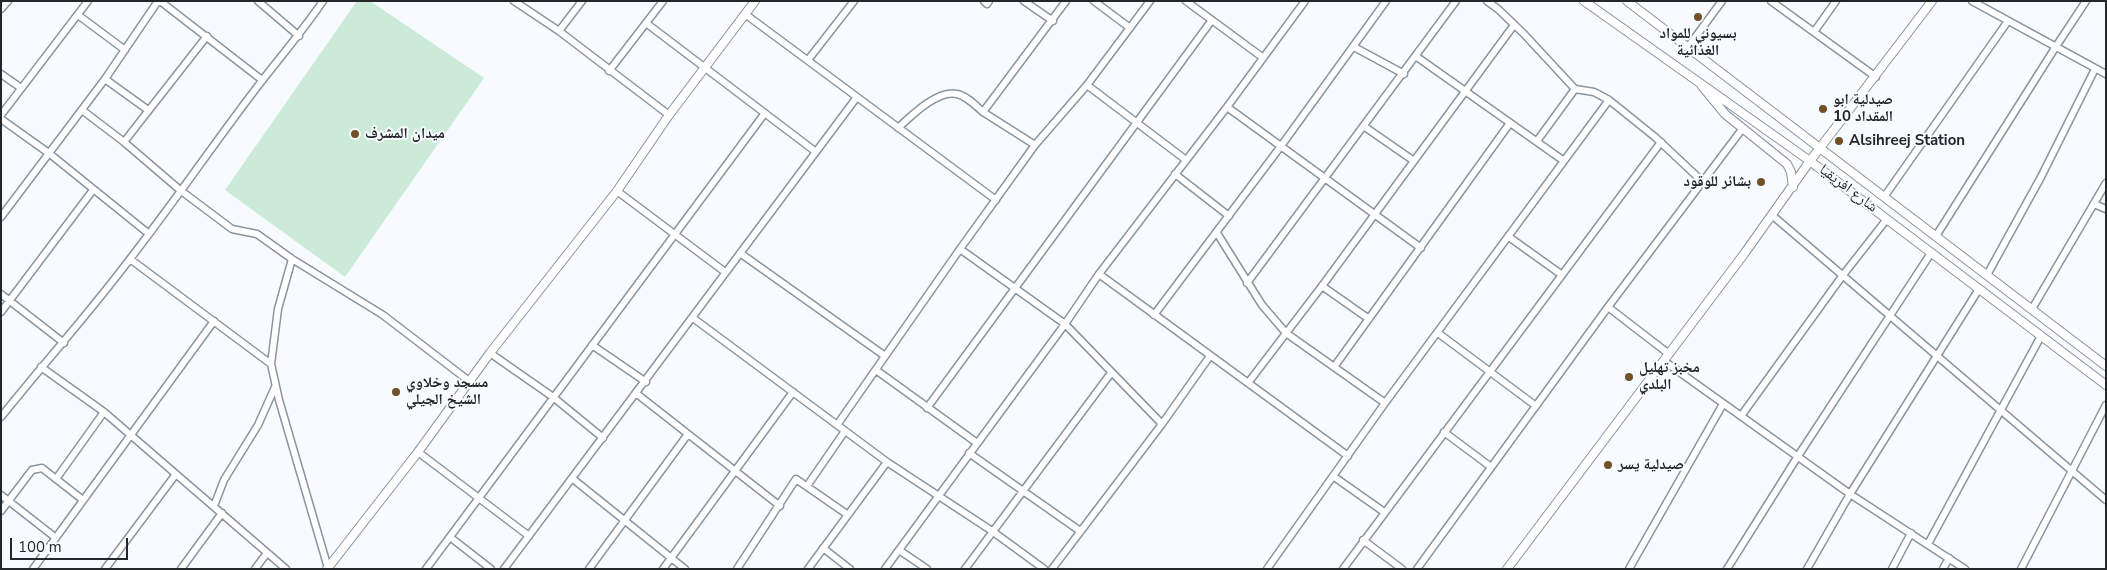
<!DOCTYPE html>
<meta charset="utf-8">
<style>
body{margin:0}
#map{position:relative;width:2107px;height:570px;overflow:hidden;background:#f7fafe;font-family:"Nunito Sans",sans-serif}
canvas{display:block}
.frame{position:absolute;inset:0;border:2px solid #23272a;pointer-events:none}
.scale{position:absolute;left:10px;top:538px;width:118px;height:22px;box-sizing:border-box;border:2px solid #23272a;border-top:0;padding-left:6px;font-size:15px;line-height:18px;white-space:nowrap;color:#23272a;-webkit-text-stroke:4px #f7fafe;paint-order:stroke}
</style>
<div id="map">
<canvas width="2107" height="570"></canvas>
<div class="frame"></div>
<div class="scale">100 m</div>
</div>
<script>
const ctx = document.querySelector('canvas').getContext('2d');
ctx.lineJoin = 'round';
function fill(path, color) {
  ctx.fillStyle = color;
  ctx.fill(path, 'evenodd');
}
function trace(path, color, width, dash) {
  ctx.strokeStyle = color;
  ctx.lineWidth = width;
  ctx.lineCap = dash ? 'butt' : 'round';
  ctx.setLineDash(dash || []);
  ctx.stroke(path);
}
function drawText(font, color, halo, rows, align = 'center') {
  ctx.font = font + ' "Nunito Sans","Noto Naskh Arabic",sans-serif';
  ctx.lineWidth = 4;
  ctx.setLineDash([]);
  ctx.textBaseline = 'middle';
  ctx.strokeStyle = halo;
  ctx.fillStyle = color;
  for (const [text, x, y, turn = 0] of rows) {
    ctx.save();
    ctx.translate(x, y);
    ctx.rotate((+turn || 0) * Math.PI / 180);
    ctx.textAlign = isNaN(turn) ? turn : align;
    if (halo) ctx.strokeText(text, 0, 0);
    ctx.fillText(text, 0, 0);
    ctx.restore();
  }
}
fill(new Path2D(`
 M 357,1 L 370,1 L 484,78 L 345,277 L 225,190 Z`), '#cbead8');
const minor = new Path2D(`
 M 160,1 L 262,80
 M 258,1 L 299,36
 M 514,1 L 559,31 L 669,115
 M 984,1 L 987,4 L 989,1
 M 1024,1 L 1053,21
 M 1094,1 L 1130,28
 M 1186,1 L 1262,57
 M 1487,1 L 1498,9 L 1524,34 L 1575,89 L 1594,92 L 1609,100 L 1655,137 L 1703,182
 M 1771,1 L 1876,77
 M 1972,1 L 2106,74
 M 1,9 L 8,1
 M 745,14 L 996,200
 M 78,15 L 125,50
 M 646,23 L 816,152
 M 559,31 L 582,1
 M 1814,32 L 1836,1
 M 1354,47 L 1404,74
 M 1688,47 L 1722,1
 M 1417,57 L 1564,161
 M 808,60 L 854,1
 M 609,71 L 663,1
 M 1,74 L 21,88
 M 105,79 L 148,110
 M 1087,85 L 1186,160
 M 1227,107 L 1421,248
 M 82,110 L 124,142 L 180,190 L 232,229 L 257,234 L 292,259 L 383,315 L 469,381
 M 983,112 L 1035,145
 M 1,115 L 88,1
 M 1,119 L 50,154 L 149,234
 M 1365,127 L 1414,161
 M 898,128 C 911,116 938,89 957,94 C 967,96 976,106 983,112 L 1066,1
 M 1537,141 L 1575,89
 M 124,142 L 207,36
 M 1175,174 L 1229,216
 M 617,191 L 725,272
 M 1884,197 L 2008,21
 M 2094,204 L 2106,209
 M 1773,216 L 2106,500
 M 1,217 L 105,79 L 158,1
 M 1217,233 L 1262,305 L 1286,333 L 1385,403
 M 1936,236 L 2055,48 L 2086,1
 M 1509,237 L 1562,275
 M 960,249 L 1065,324 L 1162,424
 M 740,253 L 885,356
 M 130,259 L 271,364
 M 292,259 L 278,309 L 271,364 L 279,400 L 328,568
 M 1099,274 L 1348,456
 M 1987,275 L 2041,177 L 2095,69
 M 1247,283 L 1456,1
 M 1322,286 L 1369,319
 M 1,294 L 64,343
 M 1608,307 L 1669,354
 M 2032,309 L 2106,183
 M 1,312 L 93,190
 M 1154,315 L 1281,146 L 1386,1
 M 693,318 L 887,462 L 992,531 L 1044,569
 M 1438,333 L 1536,406
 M 592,345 L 646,382
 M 490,353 L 553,397 L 603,438
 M 1664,361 L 1850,494 L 1965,569
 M 41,367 L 104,412 L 286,569
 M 1334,367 L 1510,123
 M 876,370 L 977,443
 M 1248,383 L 1322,286 L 1514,25
 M 637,394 L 780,506
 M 927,408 L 1212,20
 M 1741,416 L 1843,275 L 1887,219
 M 1,417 C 41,367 84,319 123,268 C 171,207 214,143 261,82 C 282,55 304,29 323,1
 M 837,425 L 960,249 L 1035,145 L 1087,85 L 1150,1
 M 1444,432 L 1491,467
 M 418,452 L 529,536
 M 969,453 L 1080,531
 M 1333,476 L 1384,512
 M 56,479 L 104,412
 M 573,479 L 685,569
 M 807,486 L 845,431
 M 1,495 L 56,538
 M 214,506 L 224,480 L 258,425 L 275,387
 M 1,511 L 32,470 L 42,468 L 83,500
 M 450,537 L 491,569
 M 1363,540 L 1402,569
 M 1928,544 L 2041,336
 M 823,548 L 850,569
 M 899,550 L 927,569
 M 33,569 L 214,321
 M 105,569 L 176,474
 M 181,569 L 222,513
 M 255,569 L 267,553
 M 426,569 L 765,113
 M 504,569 L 857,97
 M 589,569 L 688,434
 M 663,569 L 793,392
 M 737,569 L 796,479 L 848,515
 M 808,569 L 887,462
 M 885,569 L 1065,324 L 1099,274 L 1227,107 L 1305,1
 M 965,569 L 1111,373
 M 1052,569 L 1162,424 L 1210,356
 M 1267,569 L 1385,403 L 1609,100
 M 1343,569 L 1661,142
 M 1417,569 L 1608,307 L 1743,128
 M 1629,569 L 1723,404
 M 1727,569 L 1798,456 L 1931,253
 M 1807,569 L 1850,494 L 1979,289
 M 1892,569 L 1911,533
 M 1943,569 L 1949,558
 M 2021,569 L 2106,405`);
const tertiary = new Path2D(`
 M 1584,1 L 1810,161 L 2106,385
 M 1627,1 L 2106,366
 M 1702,86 L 1725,114 L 1787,164 L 1791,172 L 1793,187
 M 327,569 L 418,452 L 490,353 L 617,191 L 669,115 L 755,1
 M 1507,569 L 1744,254 L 1810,161 L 1932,1`);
trace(minor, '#8c949d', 9);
trace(tertiary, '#8c949d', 10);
trace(minor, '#fff', 6);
trace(tertiary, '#fff', 8);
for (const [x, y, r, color] of [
 [1698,17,5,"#715127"],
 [1823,109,5,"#715127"],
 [355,134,5,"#715127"],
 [1839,141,5,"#715127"],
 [1761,182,5,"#715127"],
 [1629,377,5,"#715127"],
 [396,392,5,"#715127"],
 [1608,465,5,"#715127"]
]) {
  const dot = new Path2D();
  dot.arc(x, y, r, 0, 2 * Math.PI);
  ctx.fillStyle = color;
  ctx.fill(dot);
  trace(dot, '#f7fafe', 2);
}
drawText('bold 15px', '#23272a', '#f7fafe', [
 ["بسيوني للمواد",1698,34,"center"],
 ["الغذائية",1698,51,"center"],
 ["صيدلية ابو",1833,100],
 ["المقداد 10",1833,117],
 ["ميدان المشرف",365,134],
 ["Alsihreej Station",1849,141],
 ["بشائر للوقود",1751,182,"right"],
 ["مخبز تهليل",1639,368],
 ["البلدي",1639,385],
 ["مسجد وخلاوي",406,383],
 ["الشيخ الجيلي",406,400],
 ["صيدلية يسر",1618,465]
], 'left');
drawText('15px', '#23272a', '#f7fafe', [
 ["شارع افريقيا",1848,189,37]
]);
</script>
